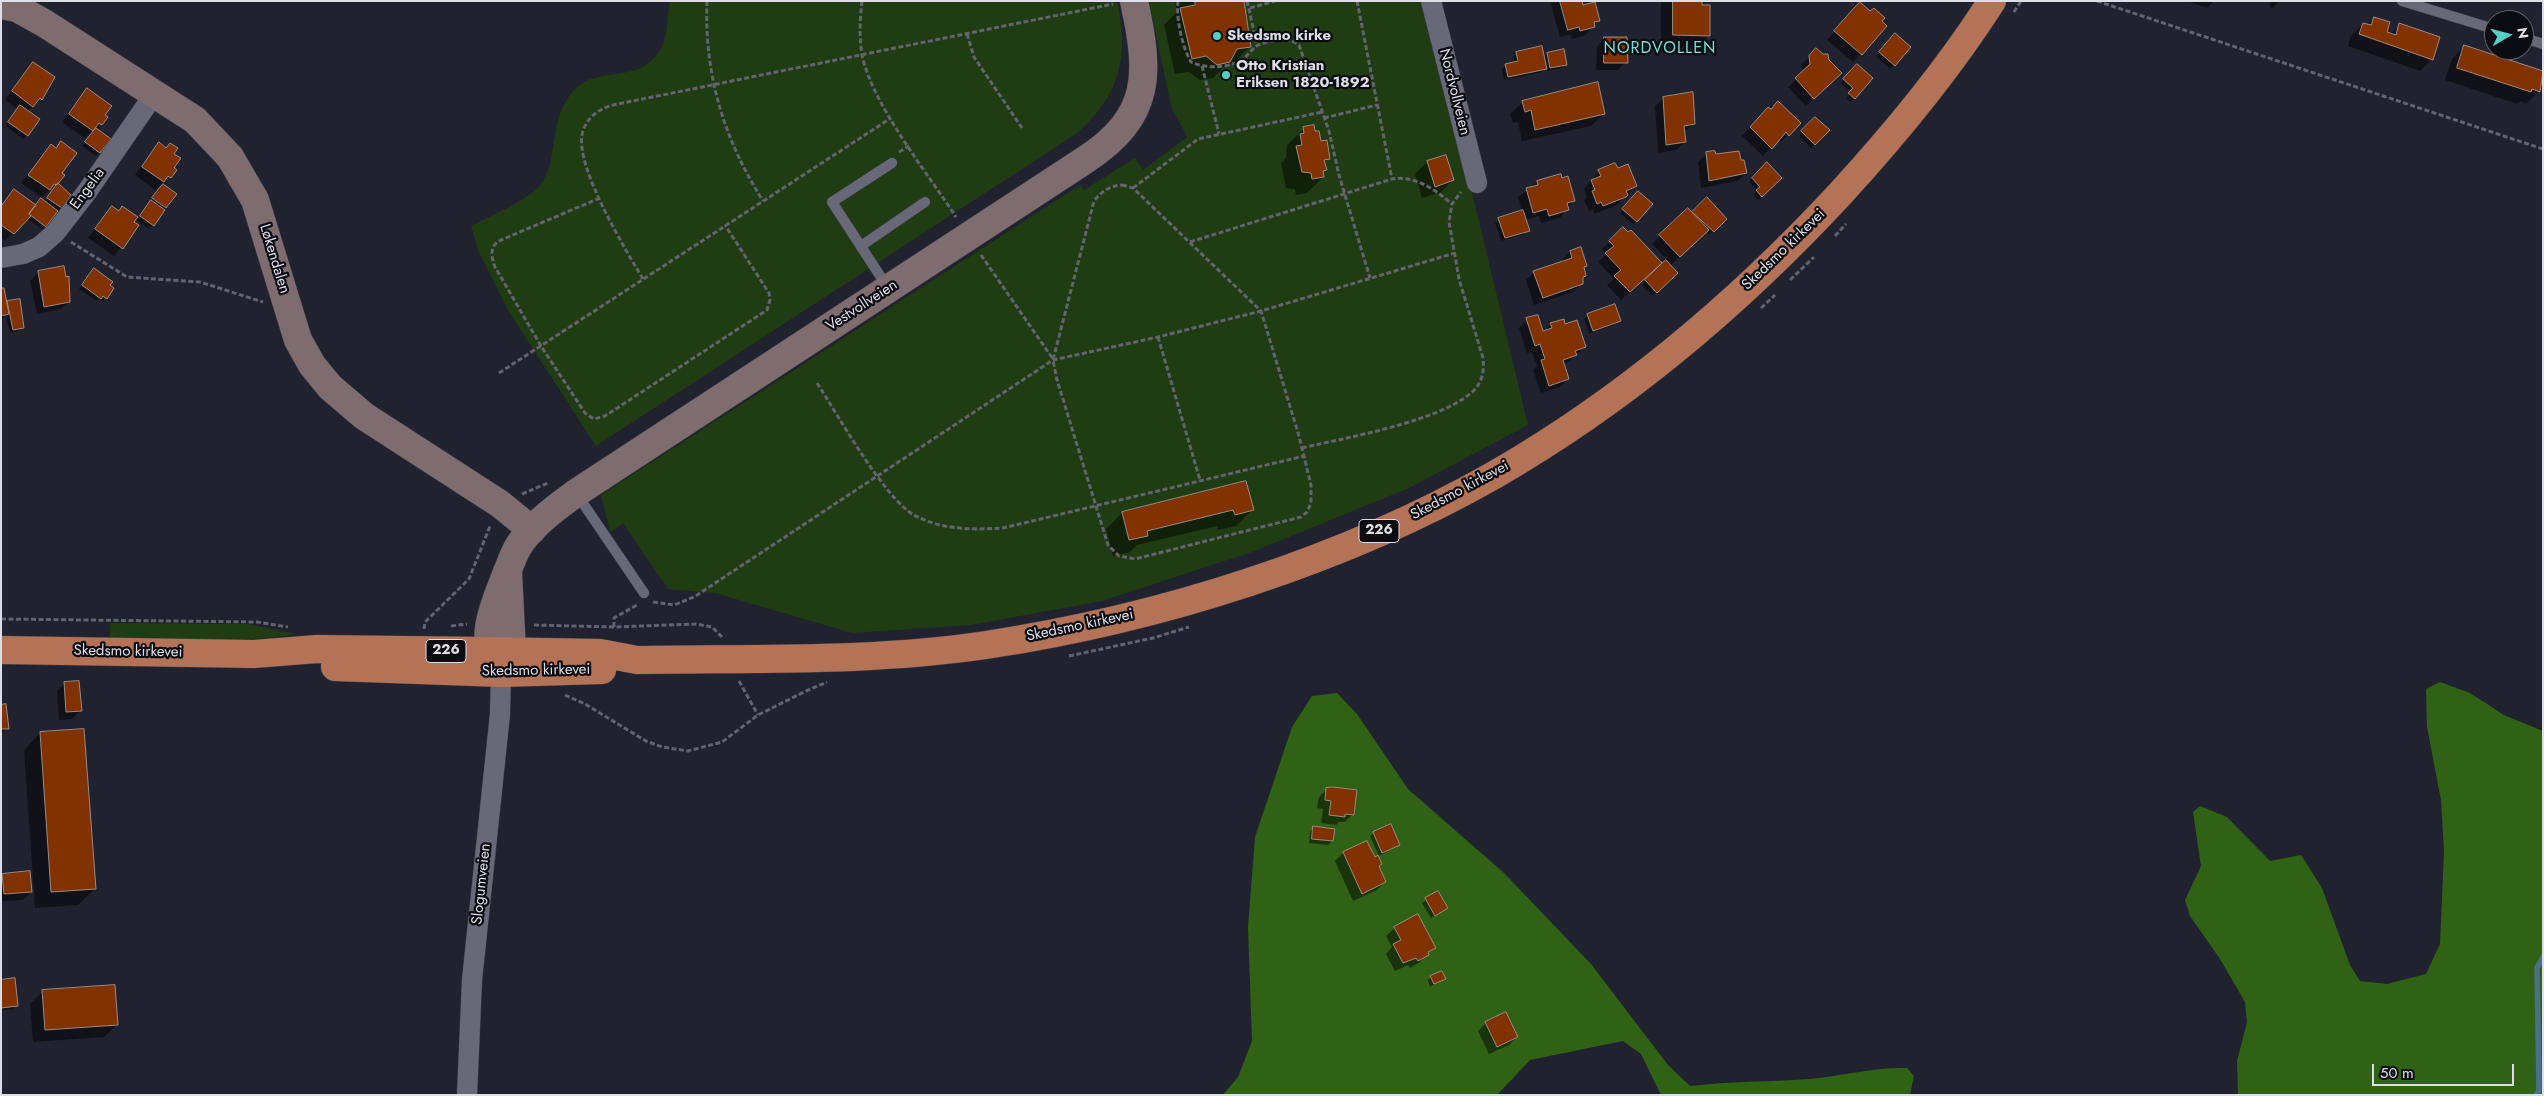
<!DOCTYPE html>
<meta charset="utf-8">
<style>
body{margin:0}
#map{position:relative;width:2544px;height:1096px;overflow:hidden;background:#21222f;font-family:Jost,sans-serif}
canvas{display:block}
.frame{position:absolute;inset:0;border:2px solid #dddee7;pointer-events:none}
.north{position:absolute;left:2484px;top:10px;width:50px;height:50px;box-sizing:border-box;background:#0b0c12;border:1px solid #5f6067;border-radius:50%;rotate:82deg;font-size:14px;font-weight:700;line-height:20px;text-align:center;color:#dddee7}
.north::after{content:'';display:block;margin:auto;width:18px;height:22px;background:#55cec5;clip-path:polygon(50% 0,100% 100%,50% 72%,0 100%)}
.scale{position:absolute;left:2372px;top:1064px;width:142px;height:22px;box-sizing:border-box;border:2px solid #dddee7;border-top:0;padding-left:6px;font-size:15px;line-height:18px;white-space:nowrap;color:#dddee7;-webkit-text-stroke:4px #0b0c12;paint-order:stroke}
</style>
<div id="map">
<canvas width="2544" height="1096"></canvas>
<div class="frame"></div>
<div class="north">N</div>
<div class="scale">50 m</div>
</div>
<script>
const ctx = document.querySelector('canvas').getContext('2d');
ctx.lineJoin = 'round';
function fill(path, color) {
  ctx.fillStyle = color;
  ctx.fill(path, 'evenodd');
}
function trace(path, color, width, dash) {
  ctx.strokeStyle = color;
  ctx.lineWidth = width;
  ctx.lineCap = dash ? 'butt' : 'round';
  ctx.setLineDash(dash || []);
  ctx.stroke(path);
}
function drawText(font, color, halo, rows, align = 'center') {
  ctx.font = font + ' Jost,sans-serif';
  ctx.lineWidth = 4.5;
  ctx.setLineDash([]);
  ctx.textBaseline = 'middle';
  ctx.strokeStyle = halo;
  ctx.fillStyle = color;
  for (const [text, x, y, turn = 0] of rows) {
    ctx.save();
    ctx.translate(x, y);
    ctx.rotate((+turn || 0) * Math.PI / 180);
    ctx.textAlign = isNaN(turn) ? turn : align;
    if (halo) ctx.strokeText(text, 0, 0);
    ctx.fillText(text, 0, 0);
    ctx.restore();
  }
}
fill(new Path2D(`
 M 670,1 L 1117,1 C 1130,57 1119,97 1076,134 L 596,446 L 509,312 L 478,250 L 471,226 C 488,217 530,199 540,185 C 560,159 547,120 574,90 C 598,64 642,87 662,46 C 668,34 667,15 670,1 Z
 M 1149,1 L 1426,1 L 1528,425 L 1409,488 L 1255,551 L 1102,601 L 971,625 L 852,633 L 715,593 L 668,589 L 623,523 L 610,532 L 601,495 L 1080,185 L 1084,190 L 1135,158 L 1143,170 L 1187,137 L 1171,106 Z
 M 110,623 L 247,624 L 297,634 C 235,644 173,641 110,640 Z`), '#1f3c12');
fill(new Path2D(`
 M 2440,682 L 2470,693 L 2504,715 L 2543,731 L 2543,1095 L 2238,1095 L 2237,1061 L 2247,1022 L 2245,1002 L 2220,959 L 2190,916 L 2185,900 L 2201,866 L 2193,812 L 2200,806 L 2227,817 L 2270,861 L 2301,855 L 2322,888 L 2350,965 L 2360,981 L 2387,984 L 2426,974 L 2440,944 L 2444,851 L 2441,800 L 2427,727 L 2426,689 Z
 M 1337,693 L 1357,714 L 1408,789 L 1504,873 L 1591,964 L 1668,1065 L 1690,1086 C 1730,1081 1769,1082 1809,1079 C 1842,1076 1874,1067 1907,1068 L 1914,1076 L 1910,1095 L 1661,1095 L 1641,1054 L 1623,1041 L 1530,1060 L 1497,1095 L 1223,1095 L 1238,1077 L 1252,1041 L 1248,927 L 1255,837 L 1292,727 L 1312,696 Z`), '#2f6215');
fill(new Path2D(`
 M 1175,1 L 1242,1 L 1250,46 L 1234,63 L 1227,64 L 1213,78 L 1200,80 L 1189,72 L 1175,74 L 1164,25 L 1177,12 Z
 M 1554,1 L 1581,1 L 1582,7 L 1599,20 L 1586,35 L 1572,39 L 1571,34 L 1560,37 L 1551,4 Z
 M 1661,1 L 1700,1 L 1709,35 L 1696,47 L 1661,47 Z
 M 2187,1 L 2214,1 L 2207,8 Z
 M 2271,1 L 2279,1 L 2273,8 L 2269,6 Z
 M 1852,12 L 1880,21 L 1886,26 L 1853,62 L 1827,40 Z
 M 2375,18 L 2386,33 L 2390,35 L 2400,25 L 2432,59 L 2420,71 L 2348,46 L 2351,36 L 2363,24 L 2367,25 Z
 M 1605,38 L 1626,62 L 1618,70 L 1596,70 L 1597,46 Z
 M 1891,39 L 1909,48 L 1890,69 L 1876,56 Z
 M 2464,46 L 2543,72 L 2539,91 L 2526,104 L 2520,101 L 2517,104 L 2445,80 L 2452,59 Z
 M 1816,50 L 1840,73 L 1806,106 L 1788,87 L 1803,73 L 1801,65 Z
 M 1517,53 L 1543,58 L 1547,54 L 1566,64 L 1562,68 L 1547,71 L 1546,68 L 1542,72 L 1504,80 L 1502,69 L 1506,66 L 1515,63 L 1513,57 Z
 M 33,63 L 53,77 L 41,99 L 27,112 L 27,135 L 23,139 L 6,126 L 18,109 L 5,100 Z
 M 1857,66 L 1871,79 L 1850,102 L 1846,98 L 1851,92 L 1841,83 Z
 M 87,90 L 103,115 L 101,124 L 95,130 L 99,152 L 96,156 L 82,146 L 93,131 L 84,138 L 62,122 Z
 M 1664,98 L 1694,124 L 1683,132 L 1685,142 L 1676,150 L 1658,153 L 1655,106 Z
 M 1523,102 L 1604,114 L 1591,126 L 1522,141 L 1518,122 L 1513,123 L 1510,114 Z
 M 1768,109 L 1799,123 L 1780,143 L 1778,140 L 1763,156 L 1742,136 Z
 M 1815,118 L 1828,130 L 1811,148 L 1799,136 Z
 M 1304,129 L 1320,142 L 1329,158 L 1324,163 L 1323,177 L 1307,193 L 1296,195 L 1295,189 L 1286,188 L 1281,163 L 1286,158 L 1287,145 Z
 M 61,143 L 60,173 L 57,184 L 61,207 L 42,229 L 27,219 L 5,241 L 1,238 L 1,206 L 14,191 L 35,206 L 45,202 L 56,185 L 41,197 L 21,183 L 43,154 L 51,146 L 55,149 Z
 M 159,144 L 172,154 L 172,169 L 170,177 L 155,190 L 135,175 Z
 M 1707,154 L 1715,156 L 1746,173 L 1738,181 L 1701,188 L 1698,162 Z
 M 1445,156 L 1453,180 L 1441,192 L 1422,198 L 1415,174 L 1427,162 Z
 M 1767,164 L 1781,178 L 1758,200 L 1754,195 L 1757,191 L 1749,182 Z
 M 1599,171 L 1635,186 L 1617,205 L 1594,214 L 1593,210 L 1589,211 L 1584,200 L 1587,197 L 1584,189 Z
 M 1537,182 L 1573,201 L 1560,218 L 1541,223 L 1539,216 L 1525,220 L 1528,230 L 1524,234 L 1501,241 L 1495,223 L 1499,219 L 1522,212 L 1518,197 Z
 M 159,190 L 175,195 L 149,229 L 135,219 L 133,222 L 138,226 L 114,256 L 88,238 L 112,207 L 118,212 L 122,208 L 138,219 Z
 M 1638,192 L 1636,221 L 1633,224 L 1620,213 Z
 M 1707,199 L 1725,219 L 1709,235 L 1706,231 L 1670,266 L 1676,273 L 1652,296 L 1642,285 L 1668,261 L 1652,244 L 1688,209 L 1692,214 Z
 M 1610,241 L 1652,271 L 1621,300 L 1607,285 L 1614,279 L 1598,262 L 1606,254 L 1602,249 Z
 M 1570,252 L 1586,265 L 1583,269 L 1585,276 L 1582,283 L 1573,292 L 1534,305 L 1526,280 L 1534,272 L 1563,262 L 1562,260 Z
 M 63,268 L 69,301 L 61,309 L 37,314 L 30,281 L 38,273 Z
 M 90,273 L 108,285 L 106,298 L 102,301 L 99,299 L 97,301 L 79,289 Z
 M 1,290 L 6,305 L 8,303 L 23,328 L 19,331 L 10,333 L 6,315 L 1,320 Z
 M 1588,315 L 1620,320 L 1616,324 L 1589,334 L 1584,319 Z
 M 1527,320 L 1543,333 L 1551,324 L 1565,325 L 1585,347 L 1567,363 L 1563,365 L 1568,379 L 1560,387 L 1541,393 L 1533,370 L 1537,366 L 1532,352 L 1527,353 L 1519,328 Z
 M 1245,483 L 1252,510 L 1236,526 L 1218,530 L 1217,526 L 1137,545 L 1130,552 L 1113,556 L 1106,529 L 1122,513 Z
 M 65,683 L 80,711 L 72,719 L 59,720 L 57,691 Z
 M 1,706 L 7,728 L 1,734 Z
 M 40,733 L 95,889 L 78,905 L 35,908 L 24,750 Z
 M 1327,789 L 1353,814 L 1345,822 L 1339,822 L 1336,825 L 1321,823 L 1323,809 L 1317,808 L 1319,797 Z
 M 1313,828 L 1333,830 L 1332,841 L 1328,845 L 1309,843 L 1310,832 Z
 M 1374,833 L 1399,845 L 1379,856 L 1370,836 Z
 M 1367,842 L 1385,882 L 1377,890 L 1353,901 L 1335,861 L 1343,853 Z
 M 3,875 L 31,892 L 23,900 L 1,901 Z
 M 1437,893 L 1446,908 L 1431,918 L 1422,903 Z
 M 1417,916 L 1434,947 L 1420,962 L 1410,968 L 1408,965 L 1395,971 L 1386,954 L 1392,947 L 1386,936 L 1395,928 Z
 M 1431,977 L 1444,978 L 1430,987 L 1428,980 Z
 M 1,981 L 16,1005 L 13,1009 L 1,1010 Z
 M 43,991 L 117,1025 L 104,1037 L 33,1042 L 30,1004 Z
 M 1486,1023 L 1517,1037 L 1509,1045 L 1489,1054 L 1478,1031 Z`), '#0007');
trace(new Path2D(`
 M 2536,1095 L 2539,1091 L 2537,968 L 2543,957`), '#4b7187', 5.5);
const building = new Path2D(`
 M 1195,1 L 1244,1 L 1251,47 L 1237,49 L 1230,62 L 1217,65 L 1206,56 L 1192,59 L 1180,8 L 1195,5 Z
 M 1560,1 L 1582,1 L 1583,5 L 1595,2 L 1600,21 L 1594,22 L 1595,27 L 1580,31 L 1579,27 L 1568,30 Z
 M 1673,1 L 1702,1 L 1702,5 L 1710,5 L 1710,36 L 1673,35 Z
 M 1860,2 L 1870,11 L 1874,8 L 1885,18 L 1882,21 L 1887,26 L 1862,55 L 1834,31 Z
 M 2374,17 L 2390,22 L 2387,32 L 2396,35 L 2399,23 L 2440,37 L 2433,60 L 2359,34 L 2363,23 L 2371,25 Z
 M 1895,33 L 1911,47 L 1895,66 L 1879,52 Z
 M 1604,37 L 1627,37 L 1628,63 L 1604,63 Z
 M 2464,45 L 2543,71 L 2540,92 L 2532,89 L 2531,92 L 2457,68 Z
 M 1542,46 L 1547,69 L 1508,77 L 1505,64 L 1518,61 L 1516,52 Z
 M 1816,48 L 1823,54 L 1828,54 L 1829,60 L 1842,73 L 1814,99 L 1795,78 L 1810,64 L 1809,56 Z
 M 1564,49 L 1567,65 L 1550,68 L 1547,53 Z
 M 33,62 L 55,77 L 42,100 L 40,98 L 33,107 L 12,91 Z
 M 1857,64 L 1873,78 L 1855,99 L 1848,93 L 1853,88 L 1843,79 Z
 M 1598,82 L 1605,114 L 1535,130 L 1531,110 L 1525,112 L 1522,101 Z
 M 87,88 L 112,106 L 105,115 L 108,117 L 102,125 L 99,123 L 93,131 L 69,114 Z
 M 1693,92 L 1695,124 L 1684,126 L 1686,142 L 1666,145 L 1663,97 Z
 M 1778,101 L 1801,123 L 1789,136 L 1786,132 L 1772,149 L 1750,127 L 1768,107 L 1771,109 Z
 M 20,105 L 40,119 L 28,136 L 8,122 Z
 M 1815,117 L 1830,130 L 1815,145 L 1801,131 Z
 M 1314,125 L 1315,131 L 1319,131 L 1321,141 L 1327,140 L 1330,159 L 1324,160 L 1327,170 L 1323,171 L 1324,177 L 1312,179 L 1311,173 L 1302,172 L 1296,146 L 1302,145 L 1300,134 L 1304,133 L 1303,127 Z
 M 96,128 L 111,139 L 100,153 L 85,142 Z
 M 61,141 L 77,153 L 62,173 L 65,175 L 57,185 L 54,184 L 50,190 L 28,175 L 51,144 L 56,148 Z
 M 159,142 L 166,148 L 170,143 L 178,148 L 174,154 L 181,158 L 174,168 L 177,170 L 171,178 L 168,176 L 164,182 L 142,167 Z
 M 1715,151 L 1716,154 L 1739,151 L 1741,160 L 1744,160 L 1747,173 L 1709,181 L 1706,152 Z
 M 1446,155 L 1454,180 L 1435,187 L 1427,161 Z
 M 1767,162 L 1782,178 L 1762,197 L 1756,190 L 1760,187 L 1752,178 Z
 M 1615,163 L 1618,168 L 1628,164 L 1637,186 L 1626,191 L 1628,195 L 1626,197 L 1603,206 L 1601,202 L 1597,204 L 1592,191 L 1595,190 L 1591,180 L 1601,176 L 1598,170 Z
 M 1561,174 L 1562,178 L 1568,176 L 1575,201 L 1567,203 L 1569,210 L 1549,216 L 1547,209 L 1533,213 L 1526,188 L 1538,185 L 1537,181 Z
 M 58,183 L 71,195 L 62,208 L 47,198 Z
 M 163,184 L 177,194 L 166,208 L 152,198 Z
 M 14,189 L 36,205 L 29,214 L 31,216 L 14,234 L 1,225 L 1,207 Z
 M 1638,191 L 1653,204 L 1637,222 L 1622,209 Z
 M 1707,197 L 1727,219 L 1714,232 L 1692,212 Z
 M 41,198 L 58,211 L 46,227 L 29,214 Z
 M 151,200 L 165,210 L 154,226 L 140,216 Z
 M 112,206 L 119,211 L 122,206 L 138,217 L 134,222 L 139,225 L 123,249 L 95,229 Z
 M 1688,208 L 1709,230 L 1680,257 L 1659,235 Z
 M 1523,210 L 1530,231 L 1505,238 L 1498,218 Z
 M 1623,227 L 1628,232 L 1631,230 L 1662,263 L 1630,292 L 1614,276 L 1621,270 L 1605,253 L 1614,246 L 1609,241 Z
 M 1581,247 L 1587,266 L 1584,267 L 1586,276 L 1583,277 L 1583,284 L 1543,298 L 1533,271 L 1572,258 L 1570,251 Z
 M 1666,260 L 1678,273 L 1657,293 L 1645,280 Z
 M 64,266 L 66,277 L 69,276 L 70,302 L 44,307 L 38,271 Z
 M 94,268 L 113,282 L 110,285 L 114,288 L 107,299 L 103,296 L 101,299 L 82,285 Z
 M 1,288 L 4,288 L 9,314 L 1,316 Z
 M 20,299 L 24,328 L 13,330 L 7,301 Z
 M 1615,304 L 1621,321 L 1593,331 L 1587,314 Z
 M 1538,315 L 1543,331 L 1552,328 L 1550,323 L 1564,319 L 1565,324 L 1577,320 L 1586,347 L 1575,351 L 1577,355 L 1563,360 L 1569,379 L 1549,386 L 1541,360 L 1545,359 L 1540,344 L 1535,346 L 1526,318 Z
 M 1246,481 L 1254,510 L 1235,515 L 1233,510 L 1147,531 L 1148,536 L 1129,540 L 1122,512 Z
 M 79,681 L 82,711 L 66,712 L 64,682 Z
 M 6,704 L 9,729 L 1,729 L 1,705 Z
 M 84,729 L 96,889 L 51,892 L 40,732 Z
 M 1333,787 L 1357,790 L 1354,815 L 1345,814 L 1345,817 L 1329,815 L 1331,801 L 1325,800 L 1326,788 Z
 M 1391,824 L 1400,845 L 1382,853 L 1373,832 Z
 M 1313,826 L 1335,829 L 1333,841 L 1312,839 Z
 M 1367,841 L 1375,857 L 1378,855 L 1382,864 L 1379,866 L 1386,882 L 1362,894 L 1343,852 Z
 M 30,871 L 32,892 L 4,894 L 2,874 Z
 M 1438,891 L 1448,908 L 1435,916 L 1425,898 Z
 M 1418,914 L 1436,948 L 1428,952 L 1429,955 L 1418,961 L 1416,958 L 1403,963 L 1393,944 L 1401,940 L 1394,927 Z
 M 1442,971 L 1446,979 L 1434,984 L 1430,976 Z
 M 15,978 L 18,1006 L 1,1008 L 1,980 Z
 M 115,985 L 118,1025 L 45,1030 L 42,990 Z
 M 1506,1012 L 1518,1037 L 1497,1047 L 1485,1022 Z`);
fill(building, '#813200');
trace(building, '#9c8a82', 1);
const lane = new Path2D(`
 M 2402,1 L 2494,29
 M 2524,38 L 2543,44
 M 861,246 L 925,202
 M 888,288 L 832,202 L 892,163
 M 576,493 L 644,593`);
const street = new Path2D(`
 M 1431,1 L 1477,183
 M 1,258 L 23,254 L 39,247 L 55,233 L 86,193 L 155,93
 M 467,1095 L 472,980 L 500,714 L 501,673`);
const secondary = new Path2D(`
 M 1,5 L 17,8 L 44,23 L 195,120 L 230,157 L 255,200 L 298,340 L 312,365 L 330,387 L 364,416 L 500,504 L 532,530
 M 508,572 L 512,652 L 501,673 C 475,642 495,604 507,572 C 512,561 514,551 522,541 C 536,522 557,507 576,493 L 1085,160 C 1152,116 1150,74 1134,1`);
const highway = new Path2D(`
 M 1,650 L 254,654 L 317,649 L 489,651 L 600,653 L 637,660 C 752,658 873,662 986,645 C 1158,619 1344,561 1496,474 C 1624,400 1739,303 1840,194 C 1895,134 1948,70 1992,1
 M 335,667 L 501,673 L 602,670`);
trace(lane, '#3d3e49', 11);
trace(street, '#3d3e49', 21);
trace(secondary, '#3d3e49', 29);
trace(highway, '#3d3e49', 29);
trace(new Path2D(`
 M 707,1 C 704,75 724,139 763,201
 M 862,1 C 860,19 859,37 862,55 C 873,106 927,172 956,217
 M 1178,1 C 1176,19 1182,46 1191,62 C 1207,69 1229,69 1244,58 C 1249,54 1253,48 1258,45 C 1271,40 1289,37 1299,45 L 1329,131 L 1339,175 L 1370,278
 M 1247,1 L 1257,45
 M 1357,1 L 1392,179
 M 2097,1 L 2543,149
 M 1250,8 L 1275,1
 M 2014,12 L 2021,1
 M 967,34 L 974,57 L 1022,128
 M 1202,66 L 1219,134
 M 1324,118 L 1377,105
 M 899,152 L 909,146
 M 1122,185 L 1133,188 L 1261,311 L 1299,436 L 1311,485 L 1311,503 L 1307,512 L 1301,517 L 1135,559 L 1119,556 L 1108,545 L 1057,380 L 1053,360 L 1094,201 C 1102,191 1109,186 1122,185 Z
 M 1133,188 L 1198,139 L 1322,112
 M 600,198 L 501,240 C 489,246 491,256 495,267 L 541,346 L 585,413 L 594,419 L 605,416 L 767,310 L 770,300 L 769,293 L 725,225
 M 1835,236 L 1846,224
 M 71,242 L 127,277 L 200,282 L 263,302
 M 1190,242 L 1392,179 C 1416,175 1435,190 1452,204
 M 981,255 L 1053,359
 M 643,279 C 625,249 576,168 582,135 C 585,119 598,109 613,105 L 1113,4
 M 1790,280 L 1814,257
 M 1761,308 L 1775,295
 M 1158,337 L 1200,480
 M 499,373 L 891,118
 M 817,383 C 838,415 884,498 914,515 C 941,530 973,530 1003,528 L 1304,456
 M 1302,448 C 1344,438 1450,420 1477,387 C 1483,378 1484,369 1483,358 L 1459,279 L 1449,222 L 1452,204 L 1461,192
 M 522,494 L 548,483
 M 653,602 L 674,605 L 694,597 L 1053,360 L 1158,337 L 1261,311 L 1455,253
 M 1,619 L 257,622 L 288,627
 M 534,625 L 614,627 L 696,624 L 712,627 L 722,637
 M 451,626 L 467,624
 M 614,627 L 614,618 L 637,605
 M 424,629 L 425,622 L 469,579 L 490,526
 M 1069,656 L 1153,638 L 1189,627
 M 739,681 L 758,715
 M 565,695 L 585,704 L 646,741 L 662,747 L 688,751 L 722,742 L 758,715 L 806,691 L 827,682`), '#62636f', 3, [5, 2.5]);
trace(lane, '#676979', 10);
trace(street, '#676979', 20);
trace(secondary, '#7e6c6e', 28);
trace(highway, '#b47256', 28);
for (const [x, y, r, color] of [
 [1217,36,5,"#55cec5"],
 [1226,75,5,"#55cec5"]
]) {
  const dot = new Path2D();
  dot.arc(x, y, r, 0, 2 * Math.PI);
  ctx.fillStyle = color;
  ctx.fill(dot);
  trace(dot, '#0b0c12', 2);
}
for (const [x, y, w] of [
 [1379,531,40],
 [446,651,40]
]) {
  const box = new Path2D();
  box.roundRect(x - w / 2, y - 11.5, w, 23, 4);
  ctx.fillStyle = '#0b0c12';
  ctx.fill(box);
  trace(box, '#dddee7', 1);
}
drawText('bold 14px', '#dddee7', null, [
 ["226",1379,531],
 ["226",446,651]
]);
drawText('bold 15px', '#dddee7', '#0b0c12', [
 ["Skedsmo kirke",1227,36],
 ["Otto Kristian",1236,66],
 ["Eriksen 1820-1892",1236,83]
], 'left');
drawText('15px', '#dddee7', '#0b0c12', [
 ["Nordvollveien",1454,92,76],
 ["Engelia",88,189,-54],
 ["Skedsmo kirkevei",1784,250,-44],
 ["Løkendalen",274,259,73],
 ["Vestvollveien",862,306,-33],
 ["Skedsmo kirkevei",1460,491,-28],
 ["Skedsmo kirkevei",1080,626,-12],
 ["Skedsmo kirkevei",128,652,1],
 ["Skedsmo kirkevei",536,671,-1],
 ["Slogumveien",482,884,-84]
]);
ctx.letterSpacing = '1px';
drawText('16px', '#76e1d8', '#0b0c12', [
 ["NORDVOLLEN",1660,49]
]);
ctx.letterSpacing = '0px';
</script>
